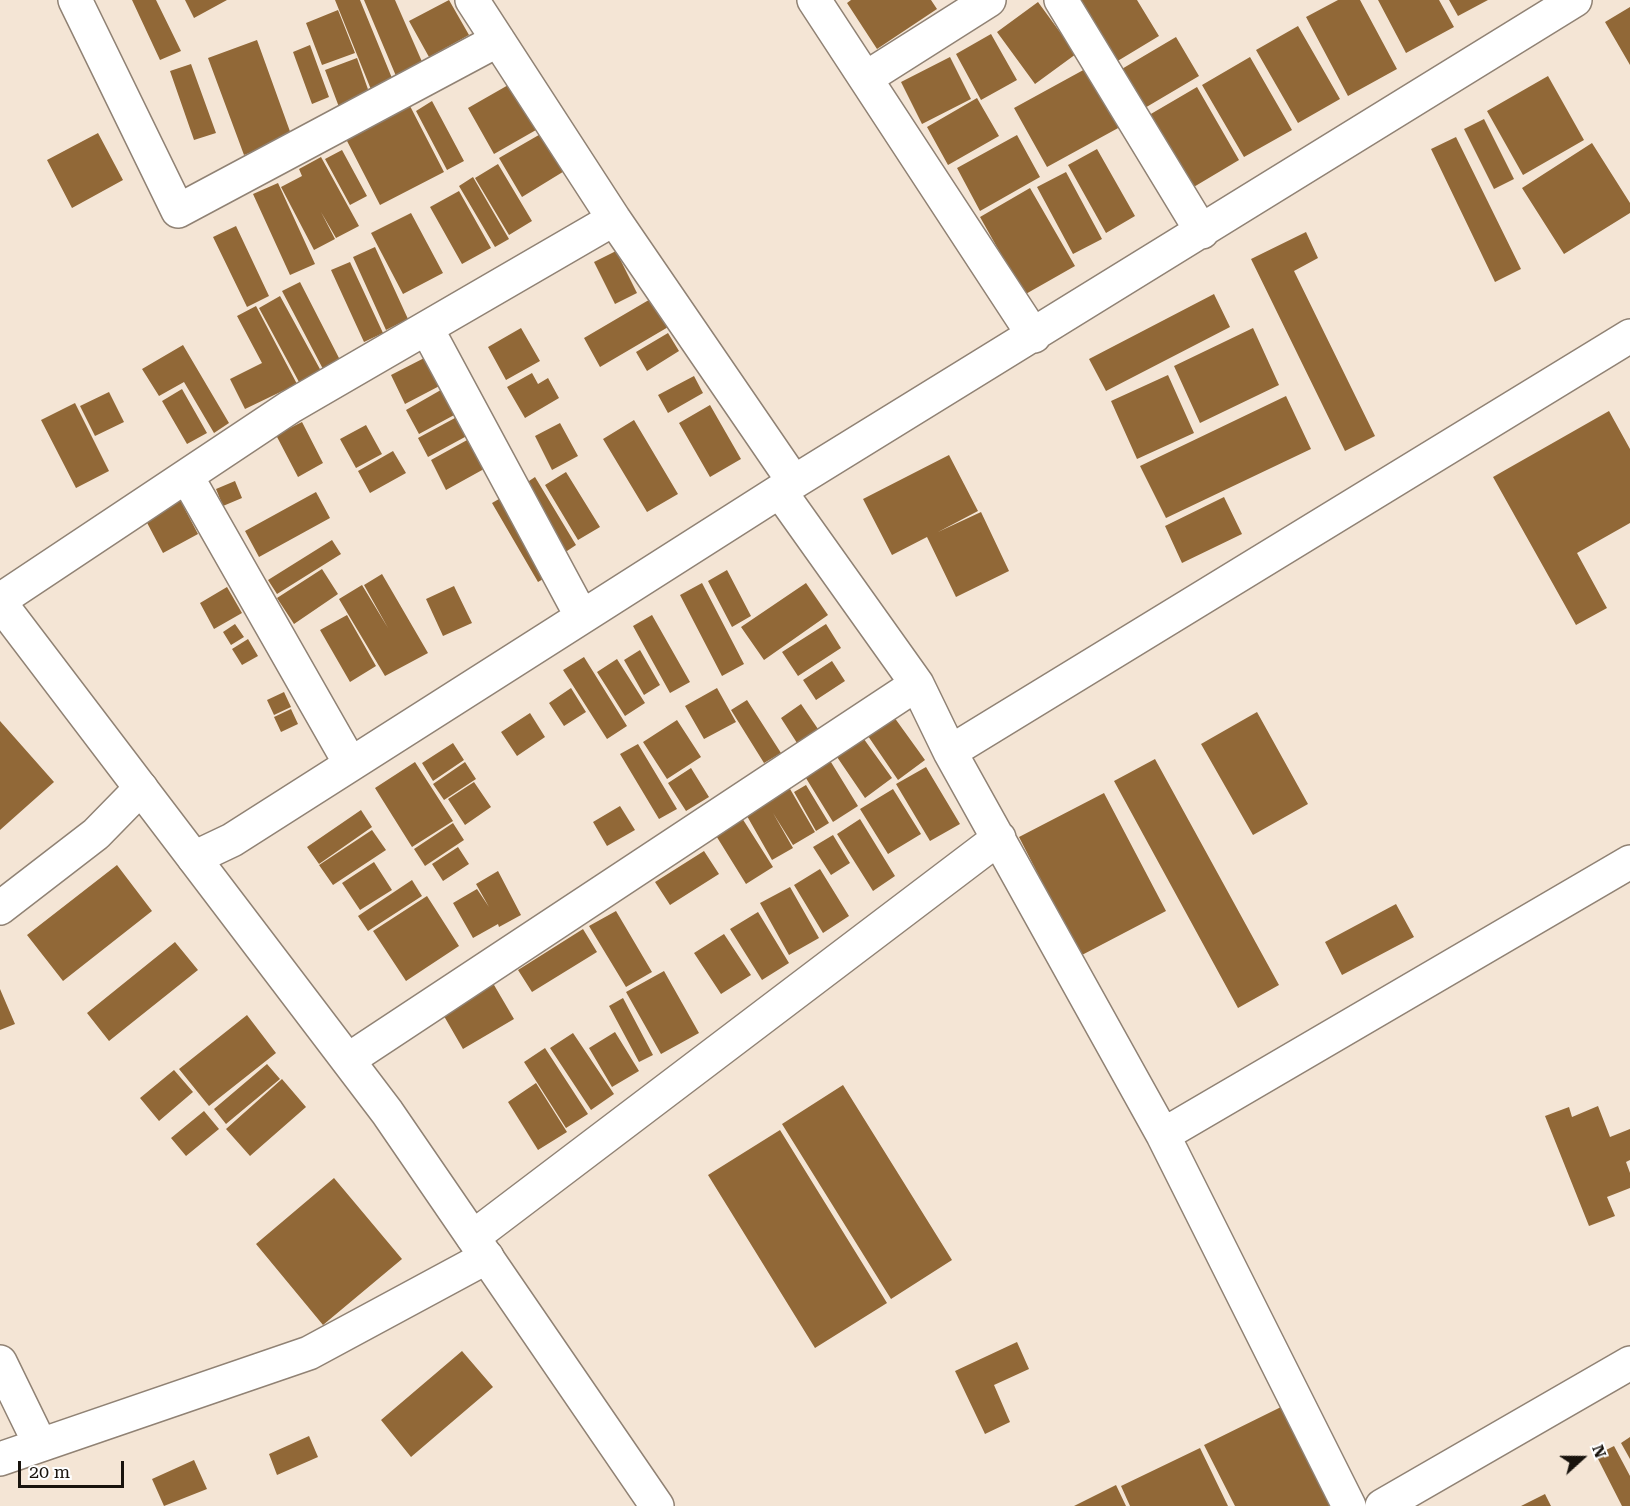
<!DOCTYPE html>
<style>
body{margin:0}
#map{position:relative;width:1630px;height:1506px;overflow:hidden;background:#f4e5d5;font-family:"Roboto Serif",serif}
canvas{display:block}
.north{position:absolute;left:1552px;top:1428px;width:60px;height:60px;-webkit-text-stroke:4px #fff;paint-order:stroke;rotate:69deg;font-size:16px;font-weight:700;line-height:24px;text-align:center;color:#18130d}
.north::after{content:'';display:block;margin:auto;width:21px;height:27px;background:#18130d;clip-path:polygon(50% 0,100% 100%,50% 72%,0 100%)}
.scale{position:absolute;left:18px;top:1461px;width:106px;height:27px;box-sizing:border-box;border:3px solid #18130d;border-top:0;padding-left:8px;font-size:18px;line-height:21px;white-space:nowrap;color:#18130d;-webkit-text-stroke:4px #fff;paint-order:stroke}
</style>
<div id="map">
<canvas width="1630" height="1506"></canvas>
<div class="north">N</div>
<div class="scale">20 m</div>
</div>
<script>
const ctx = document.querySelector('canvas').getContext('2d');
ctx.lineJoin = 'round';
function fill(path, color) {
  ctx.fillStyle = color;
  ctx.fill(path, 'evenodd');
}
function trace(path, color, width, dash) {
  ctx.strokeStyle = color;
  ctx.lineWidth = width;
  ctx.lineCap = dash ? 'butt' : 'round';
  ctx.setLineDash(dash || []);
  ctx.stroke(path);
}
fill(new Path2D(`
 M 132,0 L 156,0 L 181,51 L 160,60 Z
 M 185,0 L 227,0 L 194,18 Z
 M 335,0 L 360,0 L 394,83 L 372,92 Z
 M 364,0 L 395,0 L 423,64 L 396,76 Z
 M 449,0 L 469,35 L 429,57 L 409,21 Z
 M 851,0 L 931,0 L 937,9 L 877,49 L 847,3 Z
 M 1072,0 L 1137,0 L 1159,36 L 1111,65 Z
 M 1338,0 L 1360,0 L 1397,69 L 1348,96 L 1306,17 Z
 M 1378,0 L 1439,0 L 1454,27 L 1406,53 Z
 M 1449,0 L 1488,0 L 1458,16 Z
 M 1038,2 L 1076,54 L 1035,84 L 997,32 Z
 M 1630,7 L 1630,65 L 1605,22 Z
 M 338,10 L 355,53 L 322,65 L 306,23 Z
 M 1298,26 L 1340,99 L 1298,123 L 1256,50 Z
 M 991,34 L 1017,80 L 981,100 L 956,54 Z
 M 1176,37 L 1199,76 L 1138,112 L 1115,73 Z
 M 257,40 L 292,137 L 244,155 L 208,58 Z
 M 310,45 L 329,97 L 312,104 L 293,52 Z
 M 950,57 L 971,99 L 922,124 L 901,82 Z
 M 1250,57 L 1292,130 L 1244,157 L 1202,85 Z
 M 357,58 L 370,95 L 339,107 L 325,70 Z
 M 191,64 L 216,133 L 194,140 L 170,71 Z
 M 1087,68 L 1120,127 L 1047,167 L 1014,108 Z
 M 1548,76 L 1584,140 L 1523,175 L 1487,111 Z
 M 510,84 L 536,130 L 494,154 L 468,108 Z
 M 1197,87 L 1239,160 L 1187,191 L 1144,118 Z
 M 977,98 L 999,136 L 948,165 L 927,127 Z
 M 432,101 L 464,161 L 447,170 L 416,111 Z
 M 410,106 L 444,172 L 380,205 L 346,139 Z
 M 1484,119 L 1514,179 L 1494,189 L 1464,129 Z
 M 544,132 L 566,170 L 522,197 L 499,158 Z
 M 98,133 L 123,180 L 72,208 L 47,160 Z
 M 1017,135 L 1040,177 L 980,211 L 957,168 Z
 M 1456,137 L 1521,269 L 1495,282 L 1431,149 Z
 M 1592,143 L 1630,203 L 1630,213 L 1564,254 L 1522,188 Z
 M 1097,149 L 1135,216 L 1106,233 L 1068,165 Z
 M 342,150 L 367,196 L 350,205 L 325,159 Z
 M 321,157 L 359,226 L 336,238 L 321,212 L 335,239 L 314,250 L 281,187 L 302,176 L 299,169 Z
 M 498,164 L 532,221 L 509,235 L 475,178 Z
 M 1066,172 L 1102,239 L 1073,254 L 1037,187 Z
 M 473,177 L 509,239 L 495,247 L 459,186 Z
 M 278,183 L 315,264 L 290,275 L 253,194 Z
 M 1030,188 L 1075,266 L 1024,295 L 980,217 Z
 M 459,191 L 491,248 L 462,264 L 430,207 Z
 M 411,213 L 443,273 L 403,294 L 371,233 Z
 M 236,226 L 269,296 L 247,307 L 213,237 Z
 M 1306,232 L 1318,258 L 1294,271 L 1375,436 L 1345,451 L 1251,259 Z
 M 375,247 L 408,319 L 386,330 L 353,257 Z
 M 616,251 L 637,293 L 615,304 L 594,262 Z
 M 350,262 L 383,333 L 364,342 L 331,270 Z
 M 300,282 L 340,360 L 323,369 L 282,291 Z
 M 659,294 L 675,323 L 600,367 L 584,338 Z
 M 1214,294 L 1230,327 L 1106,391 L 1089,359 Z
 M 280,296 L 321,371 L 299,382 L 259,308 Z
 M 256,306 L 297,384 L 245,409 L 230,379 L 262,363 L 237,316 Z
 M 521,328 L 540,361 L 506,380 L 488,347 Z
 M 1253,328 L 1279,385 L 1200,423 L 1174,366 Z
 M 668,333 L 679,351 L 647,371 L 636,352 Z
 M 183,345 L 229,423 L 214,433 L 184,382 L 159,396 L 142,369 Z
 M 432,354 L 447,382 L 405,404 L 391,375 Z
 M 532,373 L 538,384 L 548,378 L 559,398 L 525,418 L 507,387 Z
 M 1168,375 L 1194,433 L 1137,459 L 1111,401 Z
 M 694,376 L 703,393 L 668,413 L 658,395 Z
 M 446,387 L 469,407 L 419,434 L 406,410 Z
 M 182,389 L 207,433 L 187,444 L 162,401 Z
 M 109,392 L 124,422 L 95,436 L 80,406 Z
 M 1286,396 L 1311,449 L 1166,518 L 1140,466 Z
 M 75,403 L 109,471 L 76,488 L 41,420 Z
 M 710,405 L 741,459 L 710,477 L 679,423 Z
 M 1609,411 L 1630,449 L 1630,523 L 1577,553 L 1607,608 L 1576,625 L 1493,477 Z
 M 466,412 L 476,431 L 428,457 L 418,438 Z
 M 634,420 L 678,494 L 647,512 L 603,439 Z
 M 302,422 L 323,463 L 298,477 L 276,435 Z
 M 560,423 L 578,456 L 552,470 L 535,436 Z
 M 366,425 L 382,454 L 356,468 L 340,439 Z
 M 487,429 L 502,459 L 446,490 L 431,460 Z
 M 393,451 L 406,473 L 370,493 L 358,471 Z
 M 949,455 L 978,511 L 938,532 L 981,512 L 1009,571 L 956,597 L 927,537 L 892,555 L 863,499 Z
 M 566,472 L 600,527 L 578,540 L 545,485 Z
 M 535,477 L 576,545 L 561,555 L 520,487 Z
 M 235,481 L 242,498 L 223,506 L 216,489 Z
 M 518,488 L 564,567 L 538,582 L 492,503 Z
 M 316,492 L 330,518 L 259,557 L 245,531 Z
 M 1224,497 L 1242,534 L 1182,563 L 1165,526 Z
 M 179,498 L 198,534 L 163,553 L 144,517 Z
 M 332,540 L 341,554 L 277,594 L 268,580 Z
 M 322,569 L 338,594 L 294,624 L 277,598 Z
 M 727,570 L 751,616 L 732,627 L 708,581 Z
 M 382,574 L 428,653 L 385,676 L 339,599 L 362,585 L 388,628 L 364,585 Z
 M 702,583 L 744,664 L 722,676 L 680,595 Z
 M 806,583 L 828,615 L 764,660 L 741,627 Z
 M 454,586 L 472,623 L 443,636 L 426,599 Z
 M 227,587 L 242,613 L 214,629 L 200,603 Z
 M 347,615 L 376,666 L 350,682 L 320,630 Z
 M 652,615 L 690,682 L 670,693 L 633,626 Z
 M 235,624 L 244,637 L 231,645 L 223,632 Z
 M 826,624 L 841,648 L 798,676 L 782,652 Z
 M 248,639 L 258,656 L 242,665 L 232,649 Z
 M 640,650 L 660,685 L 644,695 L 624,660 Z
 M 584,657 L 627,726 L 607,739 L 563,670 Z
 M 617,659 L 645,703 L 625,716 L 597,672 Z
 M 832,661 L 845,681 L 816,700 L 803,680 Z
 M 571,688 L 586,712 L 564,726 L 549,703 Z
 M 717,688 L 736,722 L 704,739 L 685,706 Z
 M 284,692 L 291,707 L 274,715 L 267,700 Z
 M 747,700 L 781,753 L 764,763 L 731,710 Z
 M 801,704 L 818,729 L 797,743 L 781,718 Z
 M 291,709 L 298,724 L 281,732 L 274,717 Z
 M 1257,712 L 1308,804 L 1253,835 L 1201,744 Z
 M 530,713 L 545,737 L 517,756 L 501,732 Z
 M 894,717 L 925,760 L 898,780 L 868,736 Z
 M 677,720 L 701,757 L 667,779 L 643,742 Z
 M 0,721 L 54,782 L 0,830 Z
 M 861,735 L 892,778 L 865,798 L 835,754 Z
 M 453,743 L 464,760 L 433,781 L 422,763 Z
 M 638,744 L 677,809 L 659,819 L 620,754 Z
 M 826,754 L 858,806 L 833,822 L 801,770 Z
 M 1155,759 L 1279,985 L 1238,1008 L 1114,781 Z
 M 415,762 L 453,821 L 412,847 L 375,788 Z
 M 465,762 L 476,779 L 444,800 L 433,784 Z
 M 926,767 L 960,824 L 930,841 L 896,784 Z
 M 691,768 L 709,797 L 686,811 L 668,783 Z
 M 474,782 L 491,807 L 465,825 L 448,799 Z
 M 786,782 L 815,832 L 793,845 L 773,813 L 793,848 L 772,860 L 743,809 Z
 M 806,785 L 829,823 L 816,831 L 794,792 Z
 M 893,789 L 921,834 L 888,854 L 860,809 Z
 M 1104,793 L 1166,911 L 1080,956 L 1019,837 Z
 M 620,806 L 635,830 L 607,846 L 593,822 Z
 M 361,810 L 372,827 L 319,864 L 307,847 Z
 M 742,818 L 773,867 L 746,884 L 715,834 Z
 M 860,819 L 895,876 L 873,891 L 837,834 Z
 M 453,823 L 464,840 L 425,866 L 414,849 Z
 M 372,830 L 386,850 L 333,885 L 319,865 Z
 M 833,835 L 850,863 L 831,875 L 813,847 Z
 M 458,847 L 469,864 L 443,881 L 432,864 Z
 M 704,851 L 719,874 L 670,905 L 655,882 Z
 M 374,862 L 392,890 L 360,910 L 342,883 Z
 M 117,865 L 152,911 L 63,981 L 27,935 Z
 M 820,869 L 849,916 L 823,933 L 794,885 Z
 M 498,871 L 521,915 L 499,927 L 498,924 L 473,938 L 453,903 L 477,889 L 489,907 L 476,884 Z
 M 412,880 L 422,896 L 368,931 L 358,916 Z
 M 790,887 L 819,938 L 789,955 L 760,903 Z
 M 427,896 L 459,946 L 406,981 L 373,931 Z
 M 1396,904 L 1414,937 L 1342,975 L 1325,942 Z
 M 616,911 L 652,972 L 626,987 L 589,926 Z
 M 758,912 L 789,963 L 762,980 L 730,929 Z
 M 583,929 L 597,952 L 532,992 L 518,970 Z
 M 724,934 L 751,975 L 721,994 L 694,953 Z
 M 175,942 L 198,970 L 109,1041 L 87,1013 Z
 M 664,971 L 699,1033 L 661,1054 L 626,992 Z
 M 487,973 L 514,1019 L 463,1049 L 437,1004 Z
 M 0,989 L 15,1024 L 0,1030 Z
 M 623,998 L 653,1055 L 639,1062 L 609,1006 Z
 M 247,1015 L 276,1053 L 209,1106 L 179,1069 Z
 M 615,1032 L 639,1071 L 612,1087 L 589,1048 Z
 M 573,1033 L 614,1094 L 591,1110 L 550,1048 Z
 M 545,1048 L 588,1114 L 566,1128 L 524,1062 Z
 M 267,1064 L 280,1079 L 226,1124 L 214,1109 Z
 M 174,1070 L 193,1092 L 159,1121 L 140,1098 Z
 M 282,1079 L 306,1107 L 250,1156 L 226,1129 Z
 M 536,1083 L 567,1132 L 538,1150 L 508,1102 Z
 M 843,1085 L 952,1260 L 891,1299 L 782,1124 Z
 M 1598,1106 L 1610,1137 L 1630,1129 L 1630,1160 L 1626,1162 L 1630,1173 L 1630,1188 L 1607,1197 L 1615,1216 L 1589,1226 L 1545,1116 L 1569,1107 L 1572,1117 Z
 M 204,1111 L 219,1129 L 186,1156 L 171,1138 Z
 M 780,1130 L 887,1303 L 815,1348 L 708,1175 Z
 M 334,1178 L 402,1259 L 323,1325 L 256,1244 Z
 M 1017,1342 L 1029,1369 L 994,1385 L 1010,1422 L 985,1434 L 955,1371 Z
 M 462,1351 L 493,1387 L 411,1457 L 381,1420 Z
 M 1281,1407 L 1330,1506 L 1235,1506 L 1204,1445 Z
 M 309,1436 L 318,1457 L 277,1475 L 269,1454 Z
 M 1630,1437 L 1630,1459 L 1621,1443 Z
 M 1614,1446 L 1630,1476 L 1630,1506 L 1622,1506 L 1596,1455 Z
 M 1200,1448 L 1228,1506 L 1130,1506 L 1121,1486 Z
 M 194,1460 L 207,1489 L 164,1506 L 152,1479 Z
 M 1116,1485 L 1126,1506 L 1074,1506 Z
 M 1545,1494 L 1551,1506 L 1521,1506 Z`), '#916837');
const minor = new Path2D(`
 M 75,0 L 178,211 L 498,40
 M 472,0 L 614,219 L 794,482 L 781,493 L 917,684 L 950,752 L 1163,1135 L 1349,1506
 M 814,0 L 1034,336
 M 1061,0 L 1202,232
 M 866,78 L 989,0
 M 427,329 L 582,617
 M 187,477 L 350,763
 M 0,600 L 290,407 L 614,219
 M 950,752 L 1630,336
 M 194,858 L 232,840 L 794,482 L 1575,0
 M 0,908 L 96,834 L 141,788
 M 348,1060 L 917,684
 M 1163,1135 L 1630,862
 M 473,1237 L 999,838
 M 0,1362 L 40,1444
 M 0,1459 L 309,1353 L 487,1257
 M 1382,1506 L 1630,1363`);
const primary = new Path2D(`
 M 0,603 L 387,1112 L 657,1506`);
trace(minor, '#908274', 36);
trace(primary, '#908274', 36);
trace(minor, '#fff', 33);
trace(primary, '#fff', 33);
</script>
